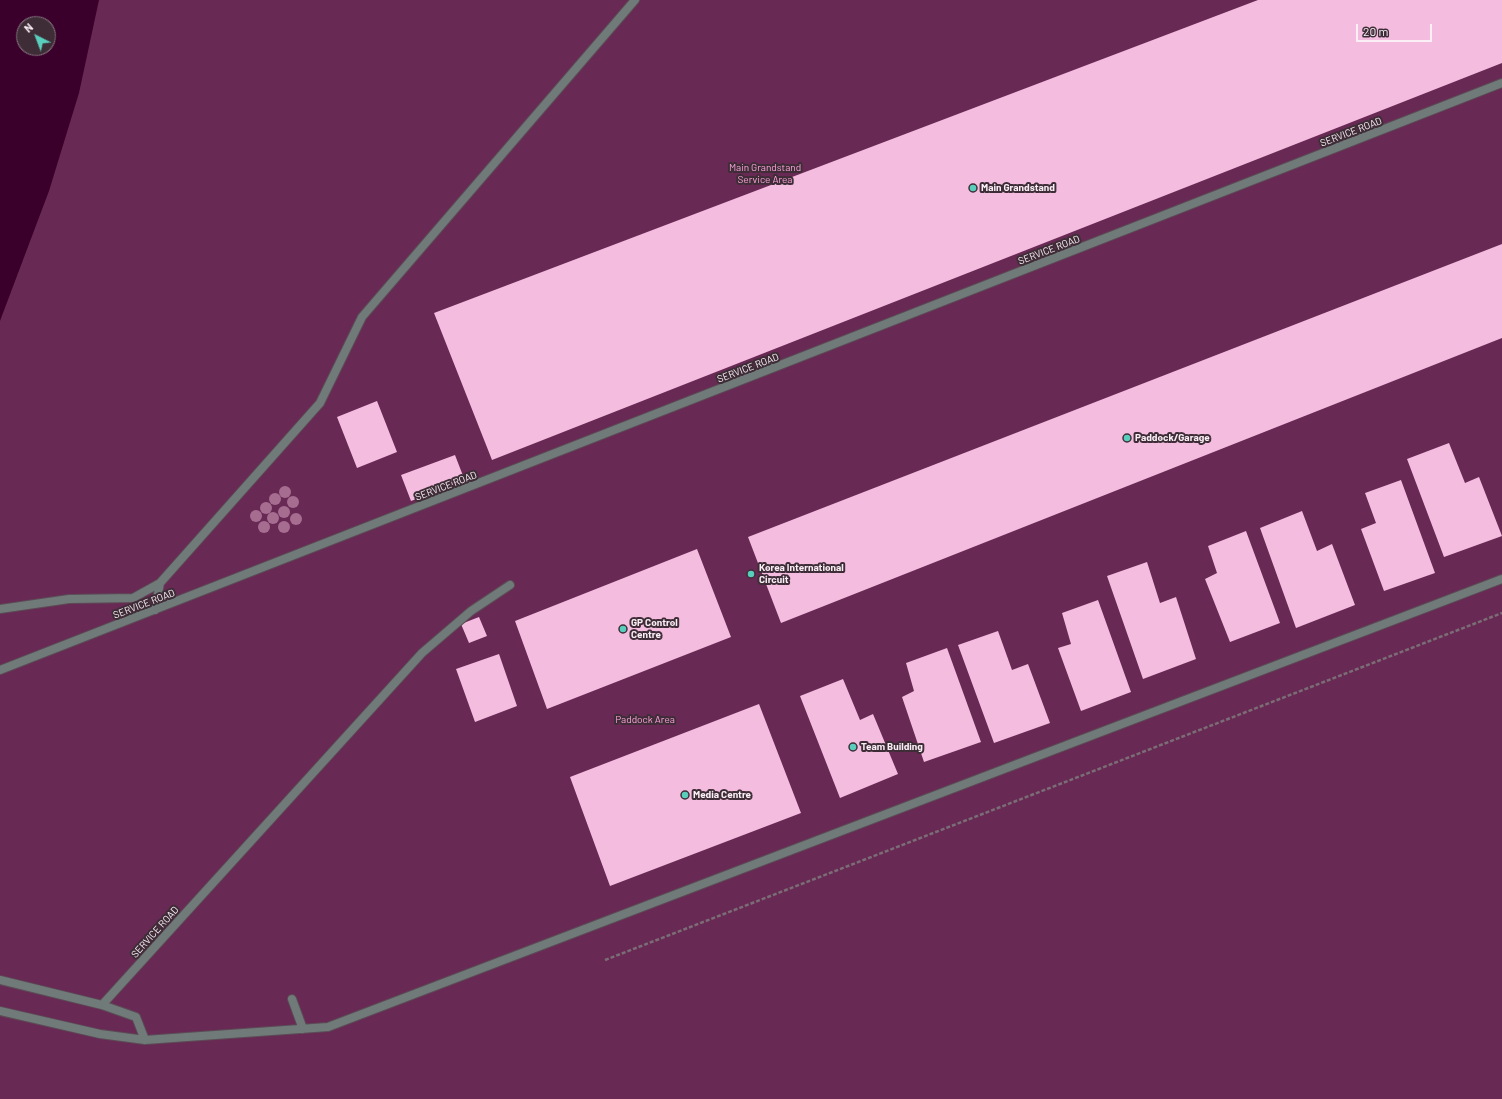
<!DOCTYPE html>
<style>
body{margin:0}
#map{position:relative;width:1502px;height:1099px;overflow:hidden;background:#3e2d37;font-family:Barlow,sans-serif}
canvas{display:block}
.north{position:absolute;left:16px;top:16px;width:40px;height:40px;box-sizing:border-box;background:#3e2d37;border:1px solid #8a7b83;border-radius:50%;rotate:318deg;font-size:11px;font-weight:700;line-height:16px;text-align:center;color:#fbeff6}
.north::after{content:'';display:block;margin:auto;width:14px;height:18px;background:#5acebd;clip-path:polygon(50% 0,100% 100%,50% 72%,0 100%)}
.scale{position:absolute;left:1356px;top:24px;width:76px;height:18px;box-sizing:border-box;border:2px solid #fbeff6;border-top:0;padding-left:5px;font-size:12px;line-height:14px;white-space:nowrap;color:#fbeff6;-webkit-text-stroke:3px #3e2d37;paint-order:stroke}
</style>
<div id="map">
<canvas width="1502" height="1099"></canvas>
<div class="north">N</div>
<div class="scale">20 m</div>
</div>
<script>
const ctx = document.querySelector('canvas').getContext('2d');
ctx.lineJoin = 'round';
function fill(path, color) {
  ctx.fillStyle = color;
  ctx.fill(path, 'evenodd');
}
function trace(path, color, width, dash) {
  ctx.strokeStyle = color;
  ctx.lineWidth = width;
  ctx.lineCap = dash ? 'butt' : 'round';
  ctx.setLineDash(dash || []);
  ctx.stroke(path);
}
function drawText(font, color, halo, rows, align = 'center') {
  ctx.font = font + ' Barlow,sans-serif';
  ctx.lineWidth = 4;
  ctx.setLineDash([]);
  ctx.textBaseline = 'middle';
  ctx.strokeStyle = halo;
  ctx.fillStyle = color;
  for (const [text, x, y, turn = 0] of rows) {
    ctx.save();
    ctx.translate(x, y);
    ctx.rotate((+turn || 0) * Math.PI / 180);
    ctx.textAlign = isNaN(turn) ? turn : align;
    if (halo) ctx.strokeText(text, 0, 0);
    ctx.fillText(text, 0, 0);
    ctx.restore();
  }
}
fill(new Path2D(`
 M 0,0 L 1502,0 L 1502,1099 L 0,1099 ZM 24,24 L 48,24 L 48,48 L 24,48 Z`), '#682a54');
fill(new Path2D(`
 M 0,0 L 99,0 L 79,93 L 49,191 L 0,321 ZM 24,24 L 48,24 L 48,48 L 24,48 Z`), '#3a002b');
fill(new Path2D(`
 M 1258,0 L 1502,0 L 1502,63 L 492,460 L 434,313 Z
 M 1502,244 L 1502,338 L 781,623 L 748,537 Z
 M 377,401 L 397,452 L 357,468 L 337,417 Z
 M 1449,443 L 1465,483 L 1479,477 L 1502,536 L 1444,557 L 1407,459 Z
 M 455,455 L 465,481 L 411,501 L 401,475 Z
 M 1401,480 L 1435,573 L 1384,591 L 1361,529 L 1376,523 L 1365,493 Z
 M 1302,511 L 1317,551 L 1332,544 L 1355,605 L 1296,628 L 1260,528 Z
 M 1246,531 L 1280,623 L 1230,642 L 1205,579 L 1217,573 L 1208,546 Z
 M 697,549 L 731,637 L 547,709 L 515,621 Z
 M 1147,562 L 1160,603 L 1176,597 L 1196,659 L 1143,679 L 1107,576 Z
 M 1098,600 L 1131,692 L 1081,711 L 1058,648 L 1071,644 L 1062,613 Z
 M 479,617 L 487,636 L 469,643 L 461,624 Z
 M 998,631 L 1012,670 L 1028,664 L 1050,723 L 994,743 L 958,645 Z
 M 947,648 L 981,742 L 924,762 L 902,697 L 914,691 L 906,663 Z
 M 499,654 L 517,706 L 475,722 L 456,669 Z
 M 843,679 L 860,720 L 873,714 L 898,774 L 840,798 L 800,696 Z
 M 759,704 L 801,813 L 610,886 L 570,777 Z`), '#f4bcde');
const service = new Path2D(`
 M 0,609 L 69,599 L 133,598 L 160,583
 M 155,610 L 160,583 L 320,403 L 362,317 L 635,0
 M 0,670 L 1502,83
 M 0,980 L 102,1005
 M 292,999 L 303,1029
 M 0,1011 L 100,1034 L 145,1040 L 328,1027 L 1502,579
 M 145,1040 L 136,1017 L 102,1005 L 422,653 L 471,611 L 510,585`);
trace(service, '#5c4c56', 10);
trace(new Path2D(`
 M 605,960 L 1502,613`), '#7b6c75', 2.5, [4, 2]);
trace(service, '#707b79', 8);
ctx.fillStyle = '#a66d91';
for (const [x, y] of [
 [285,492],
 [275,499],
 [293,502],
 [266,508],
 [284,512],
 [256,516],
 [273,518],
 [296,519],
 [264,527],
 [284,527]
]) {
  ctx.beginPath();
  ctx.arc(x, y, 6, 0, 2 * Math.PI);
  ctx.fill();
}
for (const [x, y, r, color] of [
 [973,188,4,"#5acebd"],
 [1127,438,4,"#5acebd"],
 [751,574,4,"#5acebd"],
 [623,629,4,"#5acebd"],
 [853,747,4,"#5acebd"],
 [685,795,4,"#5acebd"]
]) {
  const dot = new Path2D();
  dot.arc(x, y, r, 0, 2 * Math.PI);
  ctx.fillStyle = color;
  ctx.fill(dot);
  trace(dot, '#3e2d37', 1.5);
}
drawText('10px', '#fbeff6', '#3e2d37', [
 ["SERVICE ROAD",1351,132,-21],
 ["SERVICE ROAD",1049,250,-21],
 ["SERVICE ROAD",748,368,-21],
 ["SERVICE ROAD",446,486,-21],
 ["SERVICE ROAD",144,604,-21],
 ["SERVICE ROAD",155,932,-48]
]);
drawText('10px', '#fca2da', '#3e2d37', [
 ["Main Grandstand",765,168],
 ["Service Area",765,180],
 ["Paddock Area",645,720]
]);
drawText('bold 10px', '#fbeff6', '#3e2d37', [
 ["Main Grandstand",981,188],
 ["Paddock/Garage",1135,438],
 ["Korea International",759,568],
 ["Circuit",759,580],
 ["GP Control",631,623],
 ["Centre",631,635],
 ["Team Building",861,747],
 ["Media Centre",693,795]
], 'left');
</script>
